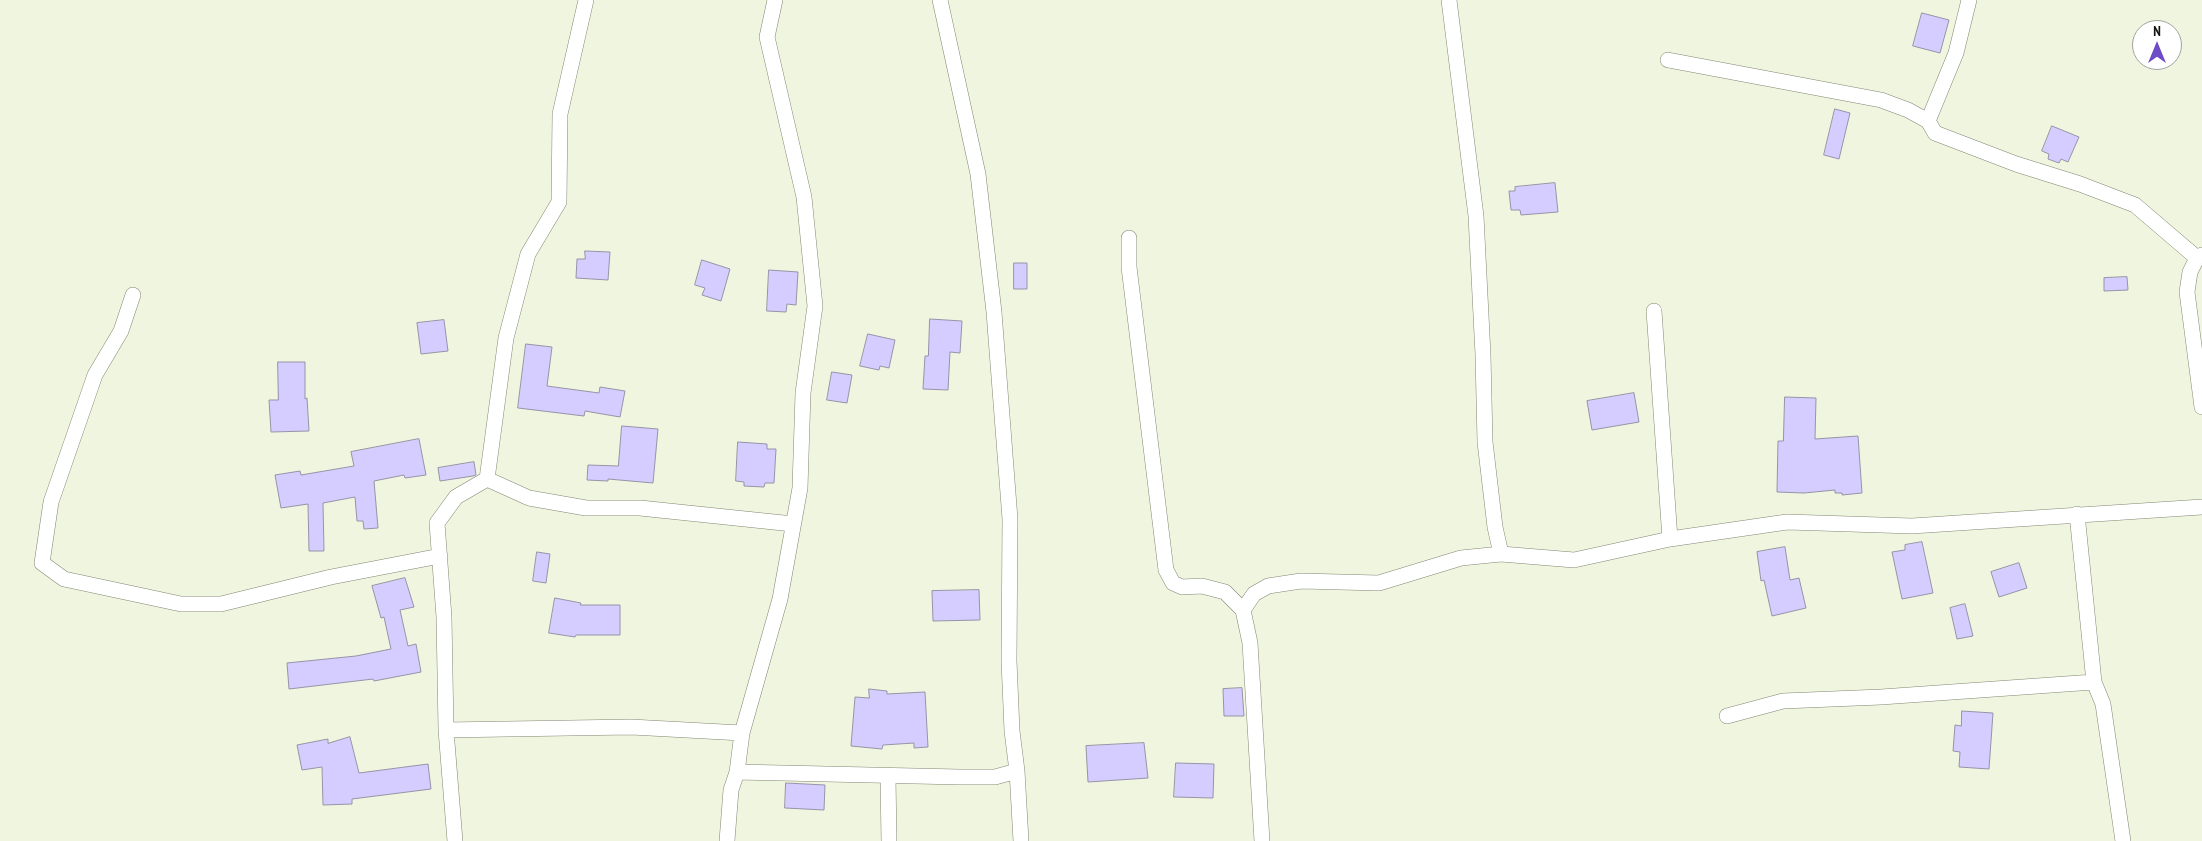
<!DOCTYPE html>
<style>
body{margin:0}
#map{position:relative;width:2202px;height:841px;overflow:hidden;background:#eff5df;font-family:"PT Sans Narrow",sans-serif}
canvas{display:block}
.north{position:absolute;left:2132px;top:20px;width:50px;height:50px;box-sizing:border-box;background:#fff;border:1px solid #a1a19f;border-radius:50%;rotate:0deg;font-size:14px;font-weight:700;line-height:20px;text-align:center;color:#13150e}
.north::after{content:'';display:block;margin:auto;width:18px;height:22px;background:#6e4cc5;clip-path:polygon(50% 0,100% 100%,50% 72%,0 100%)}
</style>
<div id="map">
<canvas width="2202" height="841"></canvas>
<div class="north">N</div>
</div>
<script>
const ctx = document.querySelector('canvas').getContext('2d');
ctx.lineJoin = 'round';
function fill(path, color) {
  ctx.fillStyle = color;
  ctx.fill(path, 'evenodd');
}
function trace(path, color, width, dash) {
  ctx.strokeStyle = color;
  ctx.lineWidth = width;
  ctx.lineCap = dash ? 'butt' : 'round';
  ctx.setLineDash(dash || []);
  ctx.stroke(path);
}
const building = new Path2D(`
 M 1922,13 L 1949,20 L 1940,53 L 1913,46 Z
 M 1835,109 L 1850,113 L 1839,159 L 1824,155 Z
 M 2052,126 L 2079,137 L 2068,162 L 2061,159 L 2059,163 L 2048,159 L 2049,154 L 2042,151 Z
 M 1555,183 L 1558,212 L 1521,215 L 1520,210 L 1511,210 L 1509,191 L 1515,191 L 1515,187 Z
 M 585,251 L 610,252 L 608,280 L 576,278 L 577,259 L 585,259 Z
 M 702,260 L 730,269 L 721,301 L 702,295 L 705,288 L 695,285 Z
 M 1014,263 L 1027,263 L 1027,289 L 1014,289 Z
 M 769,270 L 798,272 L 796,305 L 787,304 L 786,312 L 767,311 Z
 M 2127,277 L 2128,290 L 2104,291 L 2104,278 Z
 M 930,319 L 962,321 L 960,353 L 950,352 L 948,390 L 923,389 L 925,356 L 928,356 Z
 M 444,320 L 448,351 L 421,354 L 417,323 Z
 M 868,334 L 895,340 L 889,368 L 880,366 L 879,370 L 860,366 Z
 M 526,344 L 552,347 L 547,386 L 599,393 L 600,387 L 625,391 L 620,417 L 585,411 L 584,416 L 518,408 Z
 M 278,362 L 305,362 L 305,399 L 307,398 L 309,431 L 271,432 L 269,400 L 278,400 Z
 M 832,372 L 852,375 L 847,403 L 827,400 Z
 M 1634,393 L 1639,422 L 1592,430 L 1587,401 Z
 M 1785,397 L 1816,398 L 1815,439 L 1858,436 L 1862,493 L 1842,495 L 1842,493 L 1835,493 L 1835,490 L 1804,493 L 1777,492 L 1778,441 L 1783,441 Z
 M 622,426 L 658,429 L 653,483 L 608,479 L 608,481 L 587,480 L 588,465 L 618,466 Z
 M 419,439 L 426,475 L 405,478 L 404,475 L 374,481 L 378,528 L 364,529 L 363,521 L 357,521 L 355,497 L 323,503 L 324,551 L 309,551 L 308,504 L 281,508 L 275,475 L 300,471 L 301,475 L 354,466 L 351,452 Z
 M 738,442 L 767,444 L 767,449 L 776,449 L 774,483 L 765,483 L 764,487 L 744,486 L 744,482 L 736,481 Z
 M 474,462 L 476,475 L 473,476 L 440,481 L 438,468 Z
 M 1922,542 L 1933,593 L 1902,599 L 1892,552 L 1905,550 L 1905,545 Z
 M 1785,547 L 1790,580 L 1799,578 L 1806,608 L 1772,616 L 1764,580 L 1761,581 L 1757,552 Z
 M 537,552 L 550,554 L 546,583 L 533,581 Z
 M 2019,563 L 2027,588 L 1999,597 L 1991,572 Z
 M 405,578 L 414,607 L 400,610 L 408,646 L 416,644 L 421,672 L 374,681 L 373,679 L 289,689 L 287,663 L 356,656 L 391,649 L 384,617 L 381,618 L 372,586 Z
 M 979,590 L 980,620 L 933,621 L 932,591 Z
 M 555,598 L 581,603 L 580,605 L 620,605 L 620,635 L 576,635 L 575,637 L 549,633 Z
 M 1965,604 L 1973,636 L 1957,639 L 1950,608 Z
 M 1242,688 L 1244,716 L 1224,716 L 1223,689 Z
 M 869,689 L 887,691 L 887,694 L 925,692 L 928,747 L 914,748 L 914,743 L 883,745 L 882,749 L 851,746 L 855,697 L 869,698 Z
 M 1962,711 L 1993,713 L 1989,769 L 1959,767 L 1960,752 L 1953,751 L 1955,725 L 1961,726 Z
 M 350,737 L 359,773 L 428,764 L 431,789 L 352,799 L 352,804 L 323,805 L 322,767 L 302,770 L 297,745 L 328,739 L 328,743 Z
 M 1144,743 L 1148,778 L 1088,782 L 1086,746 Z
 M 1176,763 L 1214,764 L 1213,798 L 1174,797 Z
 M 786,783 L 825,785 L 824,810 L 785,808 Z`);
fill(building, '#d5cdff');
trace(building, '#9693a7', 1);
const minor = new Path2D(`
 M 1449,0 L 1476,216 L 1483,355 L 1485,442 L 1495,527 L 1501,554 L 1574,560 L 1670,539 L 1787,522 L 1912,526 L 2202,507
 M 1969,0 L 1956,53 L 1928,121 L 1935,133 L 2016,164 L 2080,184 L 2135,205 L 2197,258
 M 1668,60 L 1881,100 L 1908,110 L 1928,121
 M 1129,238 L 1129,267 L 1166,570 L 1173,583 L 1182,587 L 1202,586 L 1225,592 L 1243,610 L 1250,643 L 1262,841
 M 2202,255 L 2197,258 L 2190,272 L 2187,292 L 2202,407
 M 133,295 L 121,331 L 95,375 L 51,502 L 42,563 L 64,579 L 181,604 L 221,604 L 331,577 L 440,556
 M 1654,311 L 1670,539
 M 487,479 L 529,498 L 586,508 L 640,508 L 793,524
 M 2077,514 L 2094,682 L 2103,704 L 2123,841
 M 1243,610 L 1254,594 L 1268,586 L 1301,581 L 1379,583 L 1461,558 L 1501,554
 M 1727,716 L 1783,701 L 1881,697 L 2094,682
 M 446,730 L 631,727 L 742,733
 M 1017,771 L 1021,841
 M 737,772 L 742,733 L 780,599 L 800,488 L 803,393 L 815,306 L 804,197 L 767,37 L 775,0
 M 888,777 L 889,841
 M 455,841 L 446,730 L 444,617 L 437,523 L 456,497 L 487,479 L 506,338 L 528,254 L 559,202 L 560,114 L 586,0
 M 727,841 L 731,790 L 737,772 L 960,777 L 995,777 L 1017,771 L 1012,731 L 1009,661 L 1010,519 L 994,312 L 978,174 L 940,0`);
trace(minor, '#828773', 16);
trace(minor, '#fff', 15);
</script>
